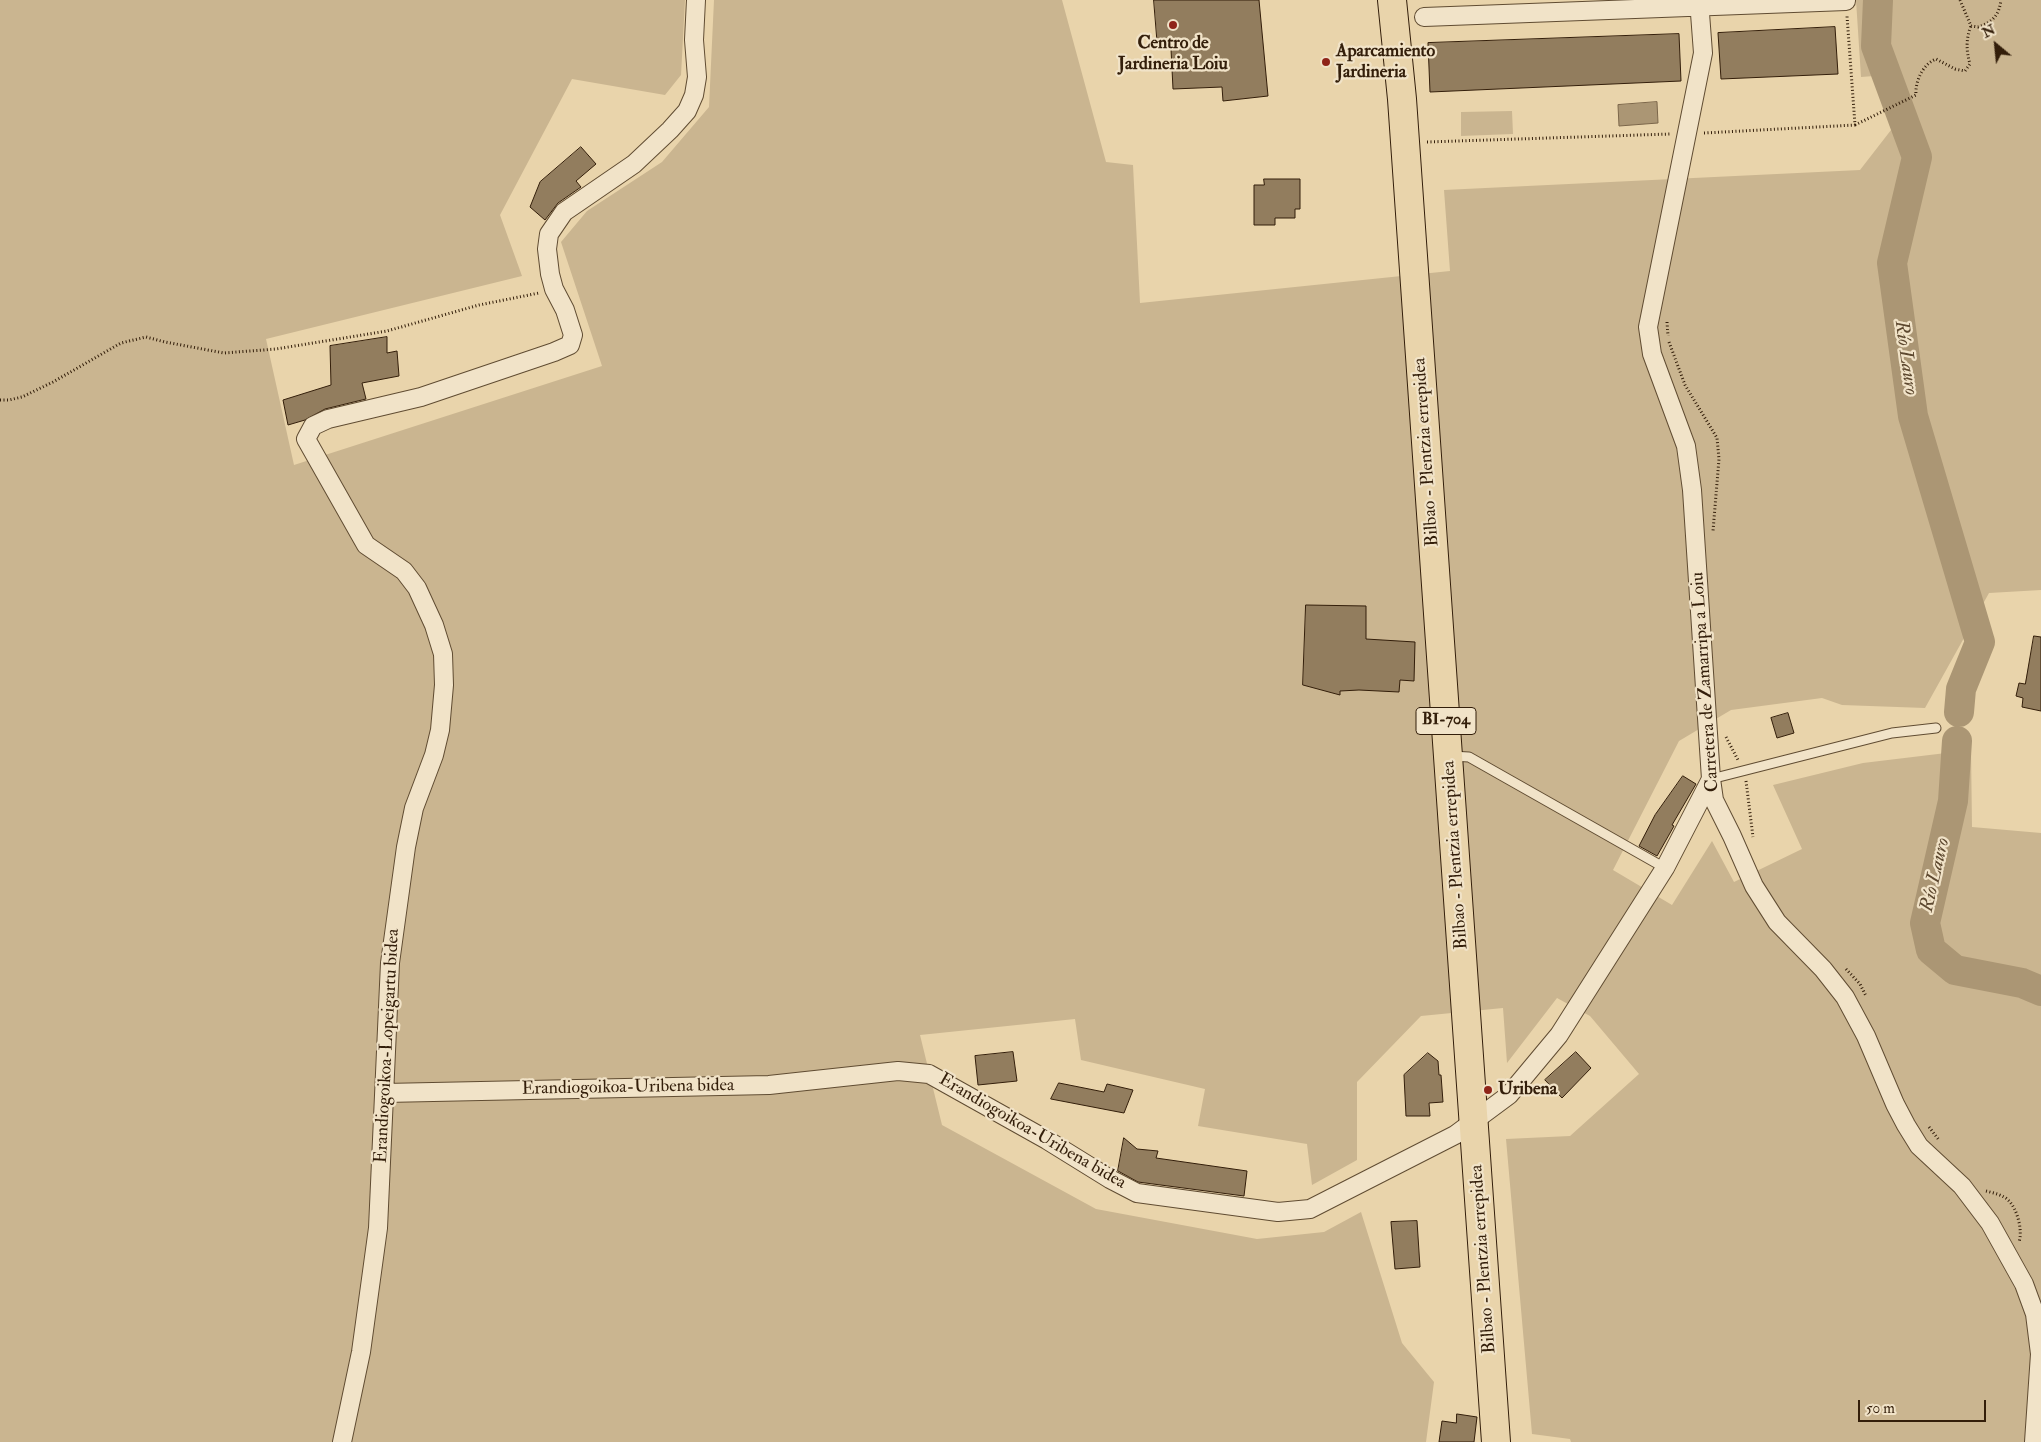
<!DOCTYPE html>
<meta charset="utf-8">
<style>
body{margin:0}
#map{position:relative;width:2041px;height:1442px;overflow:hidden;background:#e9d4ab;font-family:"IM FELL Double Pica",serif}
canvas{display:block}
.north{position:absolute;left:1971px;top:20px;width:50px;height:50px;-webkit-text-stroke:4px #f1e3c8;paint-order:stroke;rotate:332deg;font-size:14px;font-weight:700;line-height:20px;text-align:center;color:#331e0a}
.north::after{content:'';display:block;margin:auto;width:18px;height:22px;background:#331e0a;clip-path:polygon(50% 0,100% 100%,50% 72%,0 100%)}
.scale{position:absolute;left:1858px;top:1400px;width:128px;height:22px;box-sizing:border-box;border:2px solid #331e0a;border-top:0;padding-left:6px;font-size:15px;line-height:18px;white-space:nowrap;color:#331e0a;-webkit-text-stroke:4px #f1e3c8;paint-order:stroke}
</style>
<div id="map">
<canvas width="2041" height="1442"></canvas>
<div class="north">N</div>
<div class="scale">50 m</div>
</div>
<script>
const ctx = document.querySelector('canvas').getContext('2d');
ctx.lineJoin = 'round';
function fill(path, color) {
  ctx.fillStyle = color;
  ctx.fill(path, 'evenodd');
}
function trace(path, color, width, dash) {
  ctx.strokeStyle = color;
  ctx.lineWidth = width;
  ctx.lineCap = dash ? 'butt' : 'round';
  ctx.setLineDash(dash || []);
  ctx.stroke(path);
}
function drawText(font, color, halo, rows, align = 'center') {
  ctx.font = font + ' "IM FELL Double Pica",serif';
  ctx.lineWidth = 4.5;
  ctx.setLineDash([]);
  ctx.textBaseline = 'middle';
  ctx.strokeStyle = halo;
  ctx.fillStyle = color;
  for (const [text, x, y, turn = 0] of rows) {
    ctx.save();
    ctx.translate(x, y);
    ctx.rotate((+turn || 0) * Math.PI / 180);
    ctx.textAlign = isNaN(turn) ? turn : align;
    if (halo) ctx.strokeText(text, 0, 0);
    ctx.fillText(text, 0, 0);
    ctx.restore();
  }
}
fill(new Path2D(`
 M 0,0 L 685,0 L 681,75 L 665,95 L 572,79 L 500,215 L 522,276 L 266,339 L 294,465 L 602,366 L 561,242 L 587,211 L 662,162 L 709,107 L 714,0 L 1062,0 L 1106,162 L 1133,165 L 1140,303 L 1450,271 L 1444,190 L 1860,170 L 1905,112 L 1900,74 L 1861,77 L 1856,0 L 2041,0 L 2041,590 L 1989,593 L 1925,708 L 1842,705 L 1822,698 L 1731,710 L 1679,741 L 1613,870 L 1672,905 L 1712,841 L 1734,882 L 1802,849 L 1773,785 L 1863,763 L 1971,750 L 1972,827 L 2041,833 L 2041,1442 L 1571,1442 L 1570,1439 L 1532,1434 L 1506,1139 L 1570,1136 L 1639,1074 L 1590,1016 L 1557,998 L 1507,1063 L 1503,1008 L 1421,1016 L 1357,1082 L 1357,1160 L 1312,1185 L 1307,1144 L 1198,1126 L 1205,1089 L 1081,1060 L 1075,1019 L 920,1035 L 942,1125 L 1096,1209 L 1257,1239 L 1324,1232 L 1361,1212 L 1402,1343 L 1434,1382 L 1426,1442 L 0,1442 Z
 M 1512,111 L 1513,134 L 1461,136 L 1461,112 Z`), '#cab590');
const water = new Path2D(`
 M 1657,102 L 1658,123 L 1619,126 L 1618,105 Z`);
fill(water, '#ab9674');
trace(water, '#7b664a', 1);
trace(new Path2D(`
 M 1878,0 L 1876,46 L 1917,157 L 1892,263 L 1913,416 L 1980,642 L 1961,689 L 1959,712
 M 1957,741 L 1953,801 L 1925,923 L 1931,950 L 1955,970 L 2022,983 L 2041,991`), '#ab9674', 30);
const building = new Path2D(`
 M 1154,0 L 1259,0 L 1268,96 L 1223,101 L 1222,87 L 1173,89 L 1171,49 L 1158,49 Z
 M 1835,27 L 1838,74 L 1721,79 L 1718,33 Z
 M 1679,34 L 1681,81 L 1430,92 L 1428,43 Z
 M 581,147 L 596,164 L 576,181 L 581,187 L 558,203 L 545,220 L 530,207 L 540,182 Z
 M 1264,179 L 1300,179 L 1300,209 L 1295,209 L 1295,218 L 1275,218 L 1275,225 L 1254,225 L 1254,185 L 1264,185 Z
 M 387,337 L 387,353 L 397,351 L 399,376 L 362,383 L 366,399 L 325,409 L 305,420 L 288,425 L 283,400 L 331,385 L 330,346 Z
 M 1306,605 L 1366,606 L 1366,639 L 1415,642 L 1414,681 L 1400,680 L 1399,692 L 1359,690 L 1340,691 L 1340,695 L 1303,685 Z
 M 2034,636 L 2041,637 L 2041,711 L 2022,707 L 2023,698 L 2016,696 L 2019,683 L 2025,684 Z
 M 1788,713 L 1794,733 L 1777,738 L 1771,718 Z
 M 1683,776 L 1696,784 L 1672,825 L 1674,826 L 1657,856 L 1639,846 L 1655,815 Z
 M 1013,1052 L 1017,1081 L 978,1085 L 975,1056 Z
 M 1576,1052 L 1591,1068 L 1562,1098 L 1545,1080 Z
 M 1428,1053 L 1438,1061 L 1439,1075 L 1441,1075 L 1443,1102 L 1429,1103 L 1430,1116 L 1406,1116 L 1404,1075 Z
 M 1059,1083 L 1104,1092 L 1107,1084 L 1133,1090 L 1124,1113 L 1051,1099 Z
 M 1124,1138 L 1137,1149 L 1158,1151 L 1156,1158 L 1247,1171 L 1244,1196 L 1138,1182 L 1118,1171 Z
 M 1417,1221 L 1420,1267 L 1395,1269 L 1391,1222 Z
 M 1457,1414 L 1477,1417 L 1474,1442 L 1439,1442 L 1442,1421 L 1456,1423 Z`);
fill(building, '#927d5e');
trace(building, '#331e0a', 1);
const lane = new Path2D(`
 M 1451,756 L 1469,757 L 1665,868
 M 1711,779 L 1892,733 L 1936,728`);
const street = new Path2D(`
 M 1699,0 L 1703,53 L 1648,327 L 1652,354 L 1686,446 L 1692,490 L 1711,779 L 1714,800 L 1732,836 L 1754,886 L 1777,922 L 1823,969 L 1845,997 L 1866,1036 L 1895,1104 L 1906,1125 L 1919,1146 L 1962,1186 L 1990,1223 L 2024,1284 L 2035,1314 L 2040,1354 L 2034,1442
 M 1424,17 L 1846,1
 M 385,1093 L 769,1085 L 898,1071 L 929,1074 L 1047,1140 L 1110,1179 L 1137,1193 L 1278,1212 L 1310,1209 L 1455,1135 L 1509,1095 L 1559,1035 L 1665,868 L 1711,779
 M 342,1442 L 361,1352 L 378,1228 L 390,963 L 406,847 L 414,808 L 434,755 L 440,730 L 444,685 L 443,654 L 434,625 L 417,588 L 404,571 L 366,545 L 306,439 L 313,426 L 328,419 L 421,397 L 554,352 L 570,345 L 573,335 L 565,310 L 554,289 L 550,274 L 547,249 L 549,234 L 564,212 L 634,164 L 670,130 L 687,111 L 694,95 L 697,77 L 694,40 L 696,0`);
const primary = new Path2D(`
 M 1392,0 L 1402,99 L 1496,1442`);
trace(lane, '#604c32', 11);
trace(street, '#604c32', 20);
trace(primary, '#331e0a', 30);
trace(new Path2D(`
 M 1960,0 L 1971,26 L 1978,27 C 1993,22 1999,15 2001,0
 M 1855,125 L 1916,95 C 1915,81 1923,64 1936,59 L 1955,69 L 1965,71 L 1970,64 C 1966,51 1966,38 1971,26
 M 1704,133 L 1855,125 L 1847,16
 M 1427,142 L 1670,134
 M 1667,322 L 1668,336
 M 1669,342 L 1685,385 L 1717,438 L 1719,459 L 1713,531
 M 0,400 L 9,400 L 22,397 L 53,382 L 121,343 L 146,337 L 165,342 L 224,353 L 276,349 L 387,331 L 479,305 L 539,293
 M 1726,737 L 1738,760
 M 1746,781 L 1753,837
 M 1846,969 L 1860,984 L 1866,996
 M 1929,1127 L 1939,1140
 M 1986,1191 C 1994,1193 2003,1195 2008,1200 C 2017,1208 2023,1230 2019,1242`), '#331e0a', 3, [1, 2.5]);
trace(lane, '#f1e3c8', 9);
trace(street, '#f1e3c8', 18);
trace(primary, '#e9d4ab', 28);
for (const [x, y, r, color] of [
 [1173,25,5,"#8f2418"],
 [1326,62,5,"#8f2418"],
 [1488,1090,5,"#8f2418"]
]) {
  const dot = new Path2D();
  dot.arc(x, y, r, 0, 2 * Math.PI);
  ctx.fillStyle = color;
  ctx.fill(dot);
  trace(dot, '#f1e3c8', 2);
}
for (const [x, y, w] of [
 [1446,721,60]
]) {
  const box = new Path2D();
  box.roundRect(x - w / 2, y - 13.5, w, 27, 4);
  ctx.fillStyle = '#f1e3c8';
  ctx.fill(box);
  trace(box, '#331e0a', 1);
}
drawText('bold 16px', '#331e0a', null, [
 ["BI-704",1446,721]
]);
drawText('bold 18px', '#331e0a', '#f1e3c8', [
 ["Centro de",1173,44,"center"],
 ["Jardineria Loiu",1173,65,"center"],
 ["Aparcamiento",1336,52],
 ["Jardineria",1336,73],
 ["Uribena",1498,1090]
], 'left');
drawText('18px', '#331e0a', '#f1e3c8', [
 ["Bilbao - Plentzia errepidea",1427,452,-94],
 ["Carretera de Zamarripa a Loiu",1706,682,-94],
 ["Bilbao - Plentzia errepidea",1456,855,-94],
 ["Erandiogoikoa-Lopeigartu bidea",388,1046,-87],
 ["Erandiogoikoa-Uribena bidea",628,1088,-1],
 ["Erandiogoikoa-Uribena bidea",1032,1132,30],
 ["Bilbao - Plentzia errepidea",1484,1259,-94]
]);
drawText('italic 19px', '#5d482f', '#f1e3c8', [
 ["Río Lauro",1905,358,82],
 ["Río Lauro",1936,875,-77]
]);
</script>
